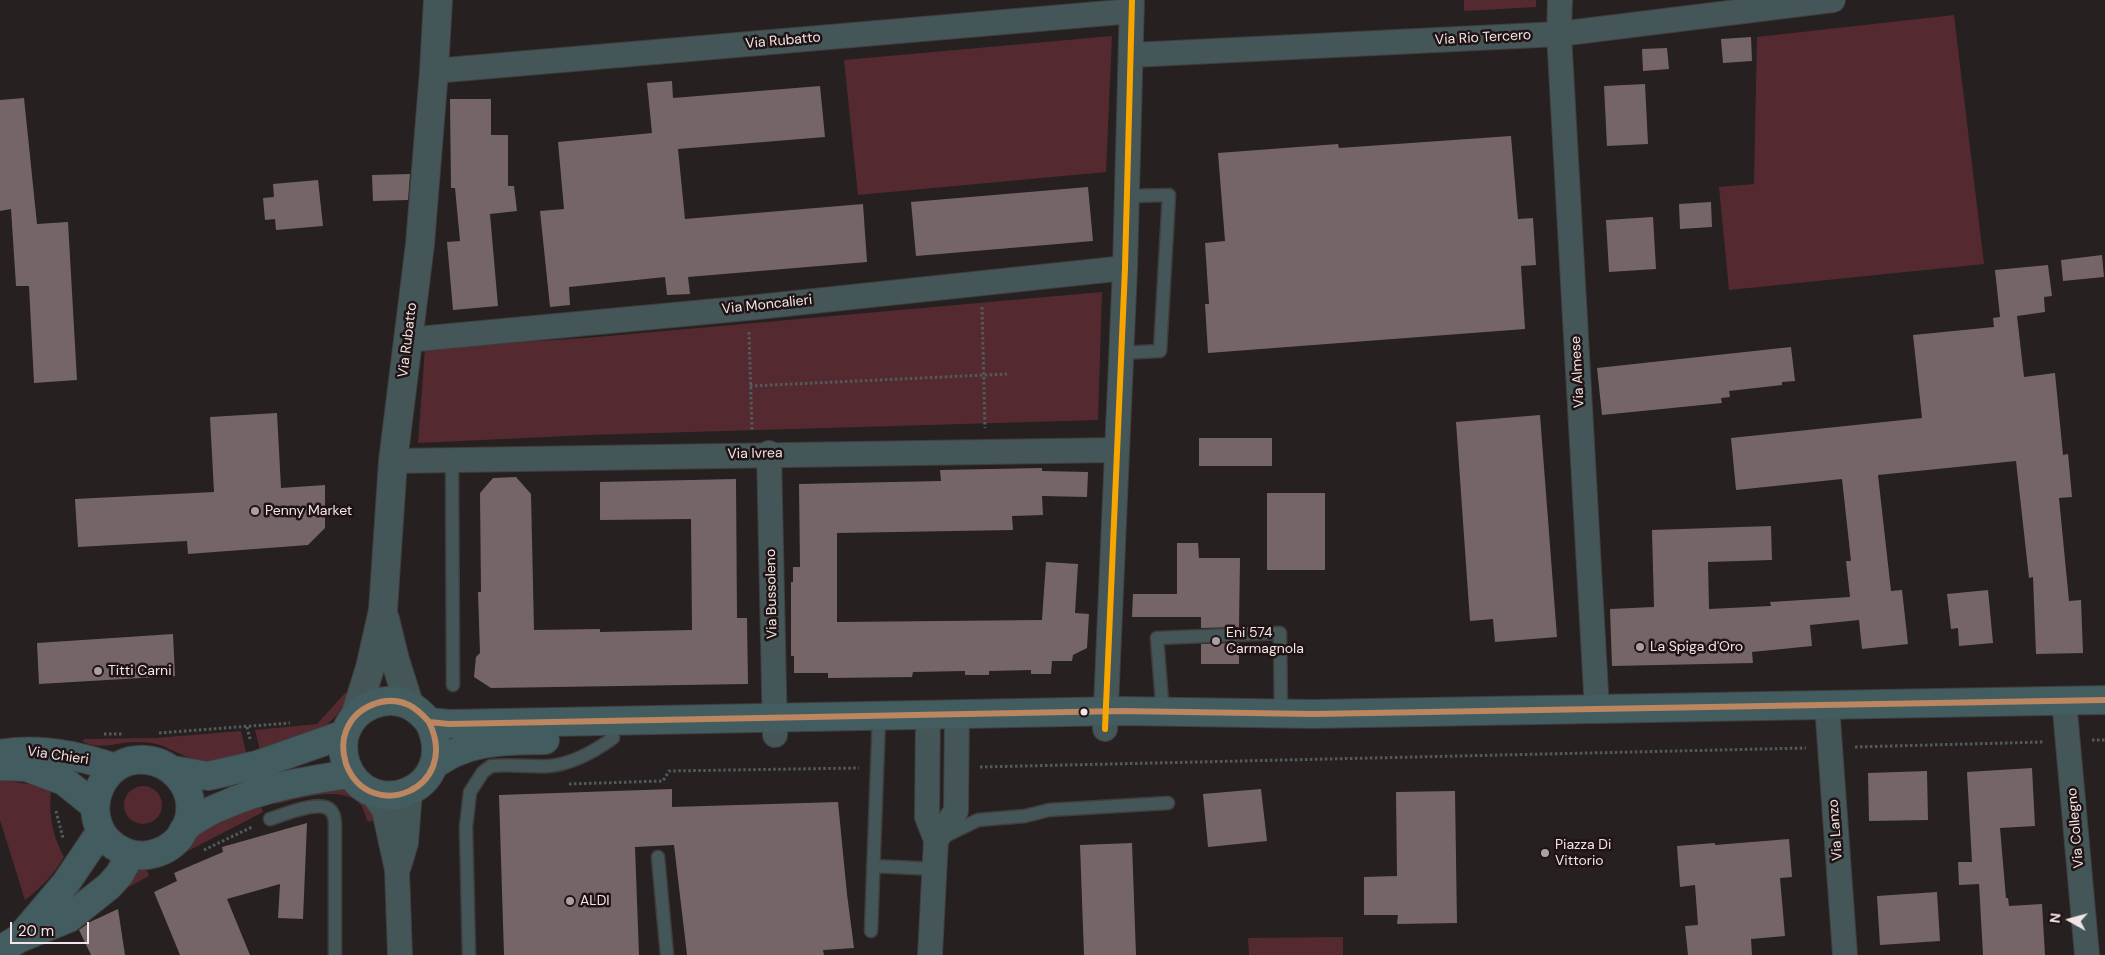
<!DOCTYPE html>
<style>
body{margin:0}
#map{position:relative;width:2105px;height:955px;overflow:hidden;background:#262020;font-family:"DM Sans",sans-serif}
canvas{display:block}
.north{position:absolute;left:2045px;top:895px;width:50px;height:50px;-webkit-text-stroke:4px #211314;paint-order:stroke;rotate:277deg;font-size:14px;font-weight:700;line-height:20px;text-align:center;color:#f0e6e7}
.north::after{content:'';display:block;margin:auto;width:18px;height:22px;background:#f0e6e7;clip-path:polygon(50% 0,100% 100%,50% 72%,0 100%)}
.scale{position:absolute;left:10px;top:922px;width:79px;height:22px;box-sizing:border-box;border:2px solid #f0e6e7;border-top:0;padding-left:6px;font-size:15px;line-height:18px;white-space:nowrap;color:#f0e6e7;-webkit-text-stroke:4px #211314;paint-order:stroke}
</style>
<div id="map">
<canvas width="2105" height="955"></canvas>
<div class="north">N</div>
<div class="scale">20 m</div>
</div>
<script>
const ctx = document.querySelector('canvas').getContext('2d');
ctx.lineJoin = 'round';
function fill(path, color) {
  ctx.fillStyle = color;
  ctx.fill(path, 'evenodd');
}
function trace(path, color, width, dash) {
  ctx.strokeStyle = color;
  ctx.lineWidth = width;
  ctx.lineCap = dash ? 'butt' : 'round';
  ctx.setLineDash(dash || []);
  ctx.stroke(path);
}
function drawText(font, color, halo, rows, align = 'center') {
  ctx.font = font + ' "DM Sans",sans-serif';
  ctx.lineWidth = 5;
  ctx.setLineDash([]);
  ctx.textBaseline = 'middle';
  ctx.strokeStyle = halo;
  ctx.fillStyle = color;
  for (const [text, x, y, turn = 0] of rows) {
    ctx.save();
    ctx.translate(x, y);
    ctx.rotate((+turn || 0) * Math.PI / 180);
    ctx.textAlign = isNaN(turn) ? turn : align;
    if (halo) ctx.strokeText(text, 0, 0);
    ctx.fillText(text, 0, 0);
    ctx.restore();
  }
}
fill(new Path2D(`
 M 1464,0 L 1536,0 L 1536,7 L 1464,11 Z
 M 1954,15 L 1984,264 L 1729,290 L 1719,187 L 1754,184 L 1757,37 Z
 M 1112,36 L 1106,172 L 858,195 L 844,60 Z
 M 1102,292 L 1098,420 L 588,435 L 418,443 L 425,348 L 586,338 Z
 M 345,693 L 350,693 C 333,734 299,739 261,754 L 255,730 L 317,724 Z
 M 241,731 L 247,756 C 230,759 207,765 190,758 C 169,750 161,741 135,742 C 118,742 99,751 82,741 L 85,739 L 156,738 Z
 M 0,780 L 51,787 C 49,815 51,832 64,857 C 54,874 41,888 25,900 L 0,820 Z
 M 339,785 L 366,797 L 377,820 L 368,822 C 365,816 364,808 360,804 C 341,784 298,799 275,804 L 271,797 Z
 M124 805a19 19 0 1 1 38 0a19 19 0 1 1-38 0Z
 M 259,801 L 263,812 L 184,853 L 207,822 Z
 M 146,868 L 149,876 L 119,892 L 130,874 Z
 M 1343,937 L 1343,955 L 1249,955 L 1248,938 Z`), '#542a30');
fill(new Path2D(`
 M 1751,37 L 1752,61 L 1723,63 L 1721,39 Z
 M 1667,48 L 1669,69 L 1643,71 L 1642,49 Z
 M 672,81 L 673,98 L 820,86 L 825,137 L 678,149 L 685,219 L 863,204 L 867,262 L 688,277 L 690,294 L 667,295 L 665,277 L 569,287 L 570,305 L 550,307 L 540,211 L 564,209 L 558,142 L 652,133 L 647,83 Z
 M 1645,84 L 1648,144 L 1607,146 L 1604,86 Z
 M 24,98 L 37,224 L 68,222 L 77,380 L 34,383 L 29,286 L 16,286 L 11,209 L 0,211 L 0,100 Z
 M 450,99 L 491,99 L 491,135 L 508,135 L 508,186 L 514,186 L 517,211 L 490,214 L 498,306 L 453,310 L 447,242 L 460,241 L 455,188 L 451,188 Z
 M 1511,136 L 1518,219 L 1533,218 L 1536,265 L 1521,266 L 1525,329 L 1208,353 L 1205,304 L 1209,304 L 1205,243 L 1225,241 L 1218,153 L 1338,144 L 1339,148 Z
 M 410,174 L 408,200 L 373,201 L 372,175 Z
 M 318,180 L 323,226 L 276,230 L 275,219 L 265,220 L 263,198 L 274,197 L 273,184 Z
 M 1088,187 L 1093,241 L 916,256 L 911,202 Z
 M 1711,202 L 1712,227 L 1680,229 L 1679,204 Z
 M 1653,217 L 1656,269 L 1609,272 L 1606,220 Z
 M 2102,255 L 2104,277 L 2063,281 L 2061,260 Z
 M 2048,265 L 2052,296 L 2044,297 L 2045,312 L 2017,316 L 2024,377 L 2055,373 L 2063,455 L 2068,454 L 2072,497 L 2059,498 L 2069,601 L 2081,600 L 2083,653 L 2036,654 L 2033,577 L 2029,578 L 2016,461 L 1878,475 L 1891,591 L 1902,590 L 1908,644 L 1862,649 L 1859,620 L 1810,625 L 1812,646 L 1752,652 L 1753,663 L 1612,666 L 1610,609 L 1654,607 L 1652,530 L 1771,526 L 1772,560 L 1708,562 L 1709,609 L 1771,606 L 1770,602 L 1850,597 L 1846,561 L 1851,561 L 1842,479 L 1736,490 L 1731,438 L 1922,418 L 1913,335 L 1994,327 L 1993,318 L 2000,317 L 1995,270 Z
 M 1791,347 L 1795,381 L 1782,382 L 1782,385 L 1729,391 L 1730,397 L 1721,398 L 1722,403 L 1602,415 L 1597,368 Z
 M 277,413 L 281,488 L 325,485 L 325,528 L 308,545 L 188,554 L 187,541 L 78,547 L 75,499 L 214,492 L 210,417 Z
 M 1540,415 L 1557,637 L 1495,642 L 1493,619 L 1470,621 L 1456,422 Z
 M 1199,438 L 1272,438 L 1272,466 L 1199,466 Z
 M 1042,468 L 1042,471 L 1088,472 L 1087,497 L 1042,496 L 1043,515 L 1012,516 L 1013,530 L 837,533 L 837,622 L 1042,620 L 1046,562 L 1078,564 L 1075,613 L 1089,614 L 1087,648 L 1073,655 L 1072,661 L 1052,661 L 1051,674 L 1031,674 L 1031,670 L 989,671 L 989,675 L 965,675 L 965,671 L 913,672 L 912,677 L 828,678 L 828,673 L 794,673 L 794,656 L 791,656 L 791,582 L 793,582 L 793,567 L 800,567 L 799,484 L 941,481 L 940,470 Z
 M 516,477 L 531,494 L 534,630 L 600,629 L 600,632 L 692,630 L 691,519 L 600,520 L 600,482 L 736,479 L 737,618 L 747,618 L 748,684 L 491,688 L 474,677 L 476,657 L 480,653 L 478,592 L 481,592 L 480,493 L 493,478 Z
 M 1267,493 L 1325,493 L 1325,570 L 1267,570 Z
 M 1177,543 L 1198,543 L 1199,558 L 1240,558 L 1239,627 L 1201,628 L 1201,617 L 1132,617 L 1133,594 L 1177,594 Z
 M 1988,590 L 1993,643 L 1959,646 L 1958,628 L 1951,629 L 1947,594 Z
 M 173,634 L 175,676 L 39,684 L 37,643 Z
 M 1239,643 L 1239,664 L 1201,664 L 1201,644 Z
 M 2032,768 L 2035,826 L 2000,828 L 2006,898 L 2008,898 L 2009,906 L 2042,904 L 2045,955 L 1983,955 L 1979,884 L 1959,885 L 1958,862 L 1972,862 L 1967,772 Z
 M 1927,771 L 1928,820 L 1869,821 L 1868,773 Z
 M 672,789 L 672,807 L 838,802 L 847,894 L 854,948 L 823,950 L 824,955 L 687,955 L 674,845 L 635,847 L 639,955 L 504,955 L 499,795 Z
 M 1261,789 L 1267,841 L 1208,847 L 1203,794 Z
 M 1455,791 L 1457,923 L 1397,924 L 1398,915 L 1364,915 L 1364,877 L 1397,876 L 1396,792 Z
 M 307,823 L 303,919 L 278,918 L 280,884 L 227,899 L 250,955 L 180,955 L 154,892 L 177,881 L 174,873 L 223,852 L 222,847 Z
 M 1789,839 L 1792,877 L 1780,878 L 1785,936 L 1751,939 L 1752,955 L 1688,955 L 1685,926 L 1698,925 L 1695,885 L 1680,887 L 1677,846 L 1715,843 L 1715,845 Z
 M 1132,843 L 1136,955 L 1084,955 L 1080,845 Z
 M 1937,892 L 1940,941 L 1880,945 L 1877,896 Z
 M 118,909 L 125,955 L 91,955 L 79,930 L 90,922 Z`), '#766567');
const service = new Path2D(`
 M 1121,353 L 1160,351 L 1169,195 L 1128,196
 M 452,460 L 453,685
 M 1163,715 L 1157,638 L 1280,633 L 1281,717
 M 270,819 C 283,815 326,796 333,814 C 335,817 335,822 335,826 L 335,955
 M 943,837 L 978,820 L 1025,816 L 1049,810 L 1168,803
 M 658,857 L 667,955
 M 873,866 L 935,869
 M 871,931 L 879,716
 M 469,955 L 466,827 L 470,792 L 483,772 L 491,766 C 510,764 530,767 549,766 C 573,764 595,751 613,738`);
const minor = new Path2D(`
 M 1560,0 L 1559,34 L 1597,710
 M 1132,55 L 1559,34 L 1833,0
 M 434,71 L 1132,11
 M 407,340 L 748,308 L 1125,268
 M 769,453 L 775,735
 M 393,461 L 1117,450
 M 2064,700 L 2087,955
 M 1827,705 L 1845,955
 M 928,715 L 927,817 L 936,840 L 956,811 L 957,714
 M 1105,729 L 1125,268 L 1132,0
 M 371,792 L 384,810 L 397,870 L 400,955
 M 399,866 L 406,843 L 410,791
 M 930,955 L 936,840`);
const tertiary = new Path2D(`
 M 385,619 L 395,660 L 409,704
 M 355,716 L 370,668 L 383,610 L 393,461 L 420,244 L 434,71 L 438,0`);
const primary = new Path2D(`
 M 429,722 C 462,790 369,825 346,764 C 343,754 342,741 346,731 C 355,707 385,694 409,705 C 417,709 423,715 429,722 L 449,724 L 1121,711 L 1313,714 L 2105,700
 M 0,754 C 39,747 78,755 115,768
 M 435,764 C 442,760 450,754 459,751 C 485,740 517,741 545,740
 M 0,766 L 26,767 L 64,781 L 95,806
 M 173,770 L 208,776 L 257,765 L 345,734
 M 186,827 C 188,822 190,817 190,812 C 193,786 171,762 146,760 C 109,756 86,796 99,827 C 106,845 128,858 148,855 C 160,853 172,847 180,837 C 182,834 183,830 186,827 C 192,821 213,809 222,806 C 261,788 308,780 350,774
 M 22,935 L 66,883 L 101,831
 M 0,950 L 20,938 L 69,918 L 109,886 L 119,875 L 131,854`);
trace(service, '#413d3d', 15);
trace(minor, '#413d3d', 26);
trace(tertiary, '#413d3d', 30);
trace(primary, '#413d3d', 30);
trace(new Path2D(`
 M 982,307 L 985,428
 M 749,332 L 752,431
 M 750,386 L 1007,374
 M 247,727 L 250,739
 M 159,733 L 290,723
 M 104,734 L 122,734
 M 2092,740 L 2105,740
 M 1855,747 L 2043,742
 M 980,767 L 1806,748
 M 569,784 L 663,781 L 669,771 L 859,768
 M 56,811 L 63,838
 M 204,850 L 252,827`), '#515b5c', 3, [2.5, 2.5]);
trace(service, '#445658', 12);
trace(minor, '#445658', 24);
trace(tertiary, '#445658', 28);
trace(primary, '#435c60', 28);
trace(new Path2D(`
 M 429,722 C 462,790 369,825 346,764 C 343,754 342,741 346,731 C 355,707 385,694 409,705 C 417,709 423,715 429,722 L 449,724 L 1121,711 L 1313,714 L 2105,700`), '#bb8660', 6);
trace(new Path2D(`
 M 1105,729 L 1125,268 L 1132,0`), '#f7a600', 6);
for (const [x, y, r, color] of [
 [255,511,5,"#a9a1a1"],
 [1216,641,5,"#a9a1a1"],
 [1640,647,5,"#a9a1a1"],
 [98,671,5,"#a9a1a1"],
 [1084,712,4.5,"#f0e6e7"],
 [1545,853,5,"#a9a1a1"],
 [570,901,5,"#a9a1a1"]
]) {
  const dot = new Path2D();
  dot.arc(x, y, r, 0, 2 * Math.PI);
  ctx.fillStyle = color;
  ctx.fill(dot);
  trace(dot, '#211314', 2);
}
drawText('14px', '#f0e6e7', '#211314', [
 ["Via Rio Tercero",1483,38,-3],
 ["Via Rubatto",783,41,-5],
 ["Via Moncalieri",767,305,-6],
 ["Via Rubatto",408,340,-83],
 ["Via Almese",1578,372,-93],
 ["Via Ivrea",755,454,-1],
 ["Via Bussoleno",772,594,-91],
 ["Via Chieri",58,756,8],
 ["Via Collegno",2076,828,-95],
 ["Via Lanzo",1836,830,-94]
]);
drawText('14px', '#f0e6e7', '#211314', [
 ["Penny Market",265,511],
 ["Eni 574",1226,633],
 ["Carmagnola",1226,649],
 ["La Spiga d'Oro",1650,647],
 ["Titti Carni",108,671],
 ["Piazza Di",1555,845],
 ["Vittorio",1555,861],
 ["ALDI",580,901]
], 'left');
</script>
